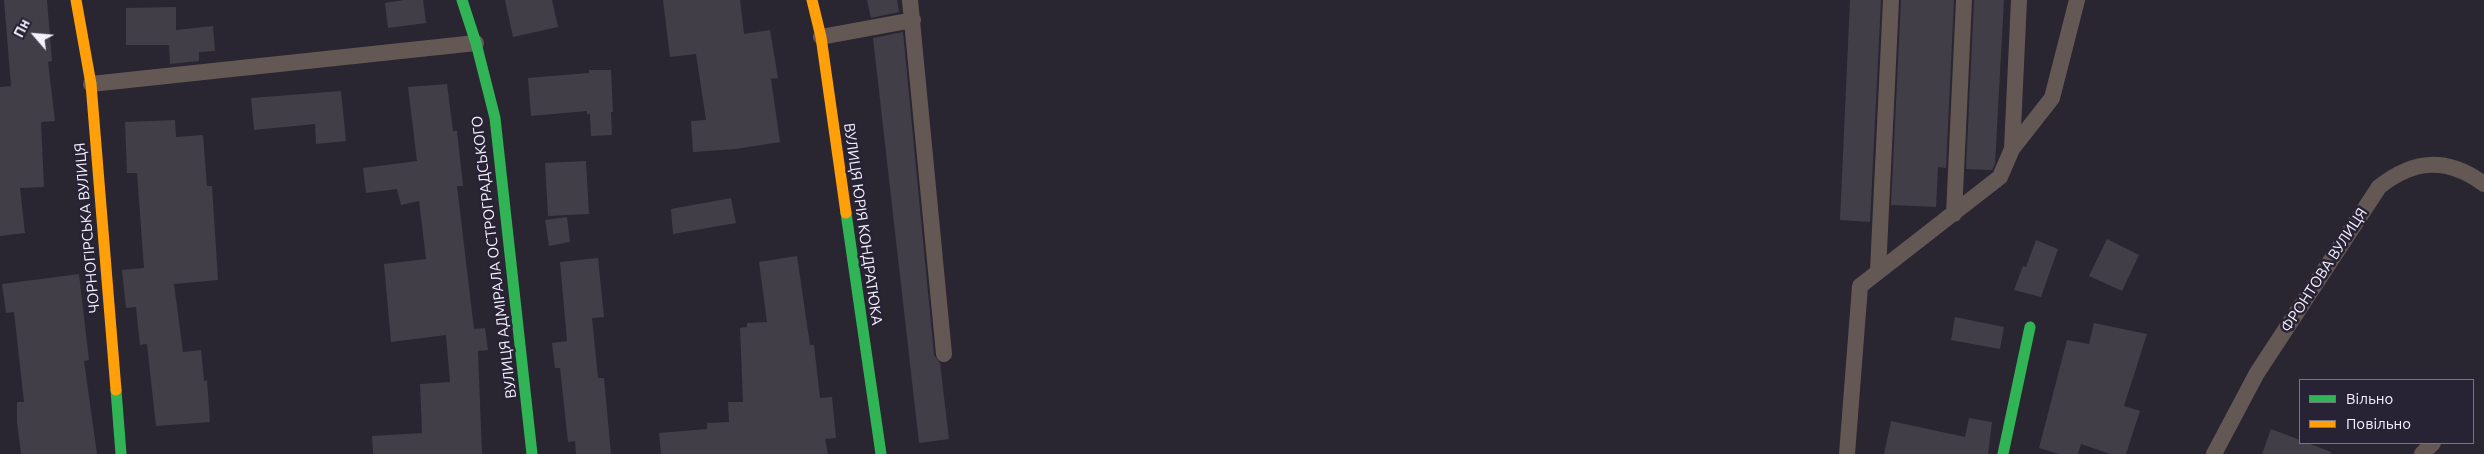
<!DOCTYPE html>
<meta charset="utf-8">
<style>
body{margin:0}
#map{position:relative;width:2484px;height:454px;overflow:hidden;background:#292631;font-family:Ubuntu,sans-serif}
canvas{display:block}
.legend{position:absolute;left:2299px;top:379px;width:175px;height:65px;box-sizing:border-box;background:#282235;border:1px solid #7a7585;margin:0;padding:6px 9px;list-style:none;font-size:15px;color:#f5f2fd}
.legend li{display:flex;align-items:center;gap:10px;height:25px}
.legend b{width:25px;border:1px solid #7a7585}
.north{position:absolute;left:10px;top:10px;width:50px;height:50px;-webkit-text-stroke:4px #282235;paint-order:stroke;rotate:297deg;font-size:14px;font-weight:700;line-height:20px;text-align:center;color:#f5f2fd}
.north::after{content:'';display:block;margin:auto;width:18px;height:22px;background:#f5f2fd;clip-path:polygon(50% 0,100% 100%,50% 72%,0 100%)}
</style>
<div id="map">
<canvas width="2484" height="454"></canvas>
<ul class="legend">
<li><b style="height:6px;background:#30b455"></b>Вільно</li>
<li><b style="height:6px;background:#ff9f0a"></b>Повільно</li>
</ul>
<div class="north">Пн</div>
</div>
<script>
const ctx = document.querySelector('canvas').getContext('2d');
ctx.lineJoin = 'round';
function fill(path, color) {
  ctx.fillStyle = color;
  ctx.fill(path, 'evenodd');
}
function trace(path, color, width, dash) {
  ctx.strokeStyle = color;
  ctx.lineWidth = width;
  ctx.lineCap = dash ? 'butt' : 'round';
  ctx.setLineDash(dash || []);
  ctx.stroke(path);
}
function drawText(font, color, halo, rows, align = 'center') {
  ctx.font = font + ' Ubuntu,sans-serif';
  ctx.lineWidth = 5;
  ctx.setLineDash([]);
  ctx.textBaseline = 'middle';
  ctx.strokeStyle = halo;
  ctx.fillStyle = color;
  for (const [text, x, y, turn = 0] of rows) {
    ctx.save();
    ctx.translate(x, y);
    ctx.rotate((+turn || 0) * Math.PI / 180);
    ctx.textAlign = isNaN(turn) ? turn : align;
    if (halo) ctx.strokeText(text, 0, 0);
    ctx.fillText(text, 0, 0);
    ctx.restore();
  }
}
fill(new Path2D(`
 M 4,0 L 47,0 L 52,61 L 48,62 L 55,121 L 41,122 L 44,187 L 20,188 L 25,233 L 0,236 L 0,87 L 11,86 Z
 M 404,0 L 423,0 L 426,23 L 388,28 L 385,3 Z
 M 505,0 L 552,0 L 558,27 L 513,37 Z
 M 663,0 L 740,0 L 744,34 L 770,30 L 778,78 L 771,79 L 780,142 L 736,149 L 693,152 L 691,121 L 706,120 L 696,54 L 670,57 Z
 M 867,0 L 897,0 L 899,12 L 871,18 Z
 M 1850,0 L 1881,0 L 1870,222 L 1840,220 Z
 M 1901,0 L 1954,0 L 1946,168 L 1938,167 L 1936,207 L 1891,205 Z
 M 1974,0 L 2004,0 L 1995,164 L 1992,170 L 1966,169 Z
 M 176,7 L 176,30 L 213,26 L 215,51 L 199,52 L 199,61 L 170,64 L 169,45 L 126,45 L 126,8 Z
 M 903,32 L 934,355 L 940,363 L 949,439 L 919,443 L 873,38 Z
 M 589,70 L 611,70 L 613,112 L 611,112 L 612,135 L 591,136 L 590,114 L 587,114 L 587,111 L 531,116 L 528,78 L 589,73 Z
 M 447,84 L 453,131 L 457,131 L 463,186 L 457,186 L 474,329 L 485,328 L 488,350 L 478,351 L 482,454 L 373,454 L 372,436 L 422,433 L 420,384 L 450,382 L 446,335 L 391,342 L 384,264 L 426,259 L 419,201 L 401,205 L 397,189 L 366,193 L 363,168 L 417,161 L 408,87 Z
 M 341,91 L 346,141 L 316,144 L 315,124 L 254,130 L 251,98 Z
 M 175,120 L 176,137 L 203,135 L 207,186 L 212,186 L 218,280 L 174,284 L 183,352 L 201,350 L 204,381 L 207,380 L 210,422 L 156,426 L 147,344 L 140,345 L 136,307 L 126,308 L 123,279 L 122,270 L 144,268 L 137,173 L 127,173 L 125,122 Z
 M 586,161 L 589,214 L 548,216 L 545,163 Z
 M 731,198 L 736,223 L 673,234 L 671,209 Z
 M 567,217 L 570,242 L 549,246 L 545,220 Z
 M 2107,239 L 2139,255 L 2122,291 L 2089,276 Z
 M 2036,240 L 2058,249 L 2041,297 L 2014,290 L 2023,266 L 2026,267 Z
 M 797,256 L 810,345 L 814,345 L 820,398 L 832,397 L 836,438 L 825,439 L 828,454 L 661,454 L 659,433 L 707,429 L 707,423 L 729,422 L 728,402 L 743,402 L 740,328 L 747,327 L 747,323 L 767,322 L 759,262 Z
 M 598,258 L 604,317 L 592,318 L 598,378 L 604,378 L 611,454 L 576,454 L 575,441 L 568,442 L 560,368 L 555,368 L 552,343 L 567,341 L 560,262 Z
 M 79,274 L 89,360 L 84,361 L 97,454 L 21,454 L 17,422 L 17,402 L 24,402 L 14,312 L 6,313 L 2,284 Z
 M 1955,317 L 2004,327 L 2000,349 L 1951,340 Z
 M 2094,323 L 2147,334 L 2124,406 L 2140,411 L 2126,454 L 2110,454 L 2081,444 L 2078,454 L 2059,454 L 2039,448 L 2067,340 L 2089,344 Z
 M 1969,418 L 1992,422 L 1988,454 L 1884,454 L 1891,421 L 1965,437 Z
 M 2271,429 L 2300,440 L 2300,443 L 2308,443 L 2331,452 L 2331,454 L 2262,454 Z`), '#413e48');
trace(new Path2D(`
 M 910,0 L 944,354
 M 821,37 L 913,20
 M 91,84 L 476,43
 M 2012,149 L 2019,0
 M 1954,214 L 1964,0
 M 1878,271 L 1891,0
 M 1847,454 L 1860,286 L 2000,177 L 2012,149 L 2052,98 L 2077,0
 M 2214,454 L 2257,373 L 2379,187 C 2414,159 2447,157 2484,184
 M 2422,454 L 2433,443`), '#645854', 16);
trace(new Path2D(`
 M 462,0 L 476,43 L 495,118 L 532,454
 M 846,213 L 881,454
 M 116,390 L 121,454
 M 2003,454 L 2030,327`), '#30b455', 11);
trace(new Path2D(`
 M 76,0 L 91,84 L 116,390
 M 812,0 L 821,37 L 846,213`), '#ff9f0a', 11);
drawText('15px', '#f5f2fd', '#282235', [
 ["ВУЛИЦЯ ЮРІЯ КОНДРАТЮКА",863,224,82],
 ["ЧОРНОГІРСЬКА ВУЛИЦЯ",87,228,-95],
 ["ВУЛИЦЯ АДМІРАЛА ОСТРОГРАДСЬКОГО",494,257,-97],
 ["ФРОНТОВА ВУЛИЦЯ",2324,270,-57]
]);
</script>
